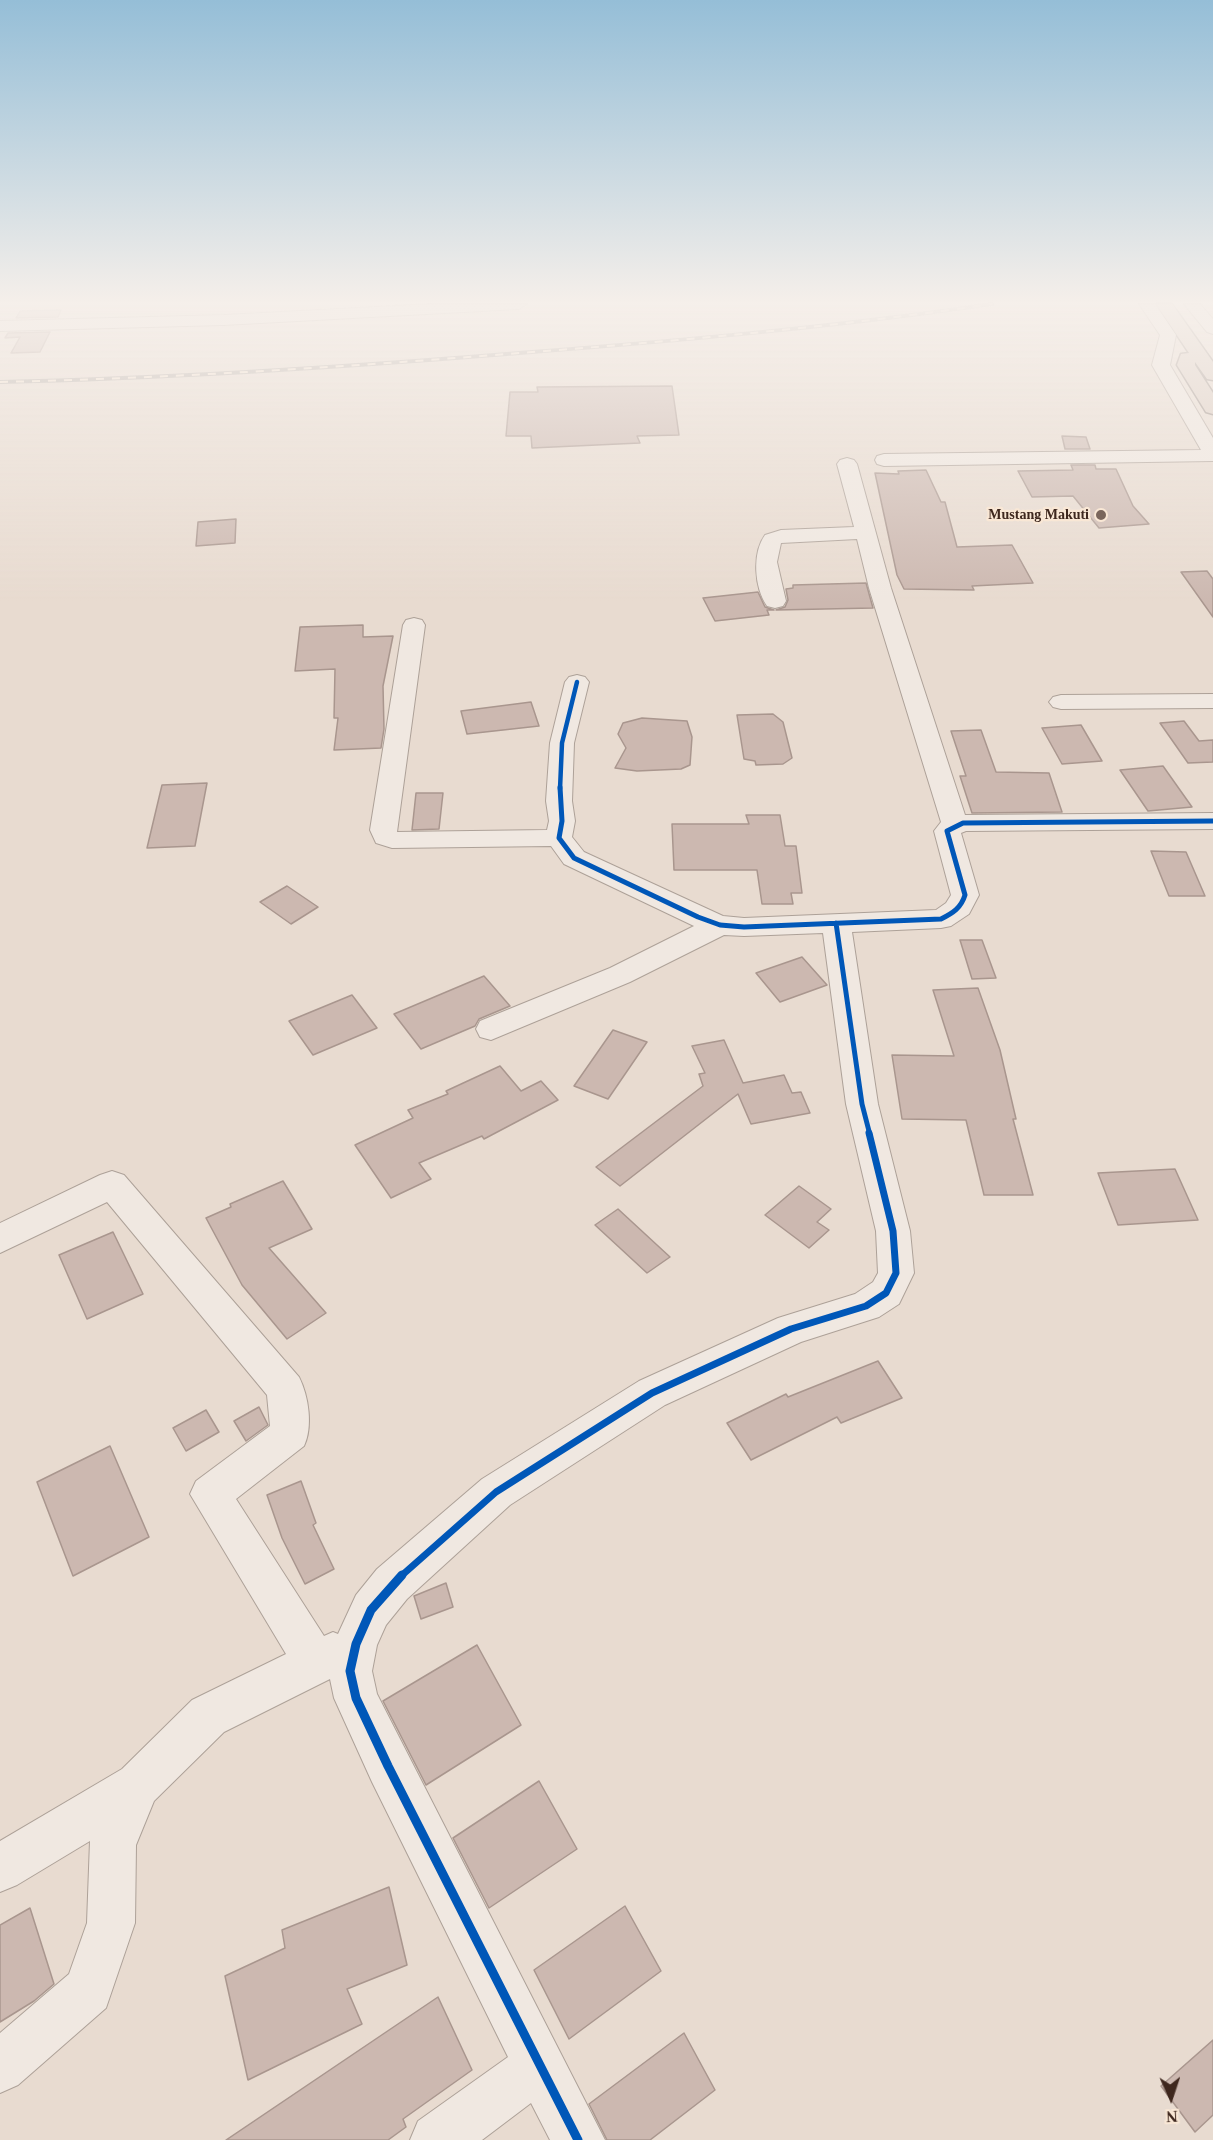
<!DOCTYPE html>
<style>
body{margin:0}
#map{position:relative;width:1213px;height:2140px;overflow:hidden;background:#e8dbd0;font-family:"Times New Roman",serif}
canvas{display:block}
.north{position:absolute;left:1141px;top:2068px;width:60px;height:60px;-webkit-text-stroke:4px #f9e7d5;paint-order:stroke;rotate:177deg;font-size:16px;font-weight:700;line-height:24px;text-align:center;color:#3e271e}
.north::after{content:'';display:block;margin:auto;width:21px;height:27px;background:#3e271e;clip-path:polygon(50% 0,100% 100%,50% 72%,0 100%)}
</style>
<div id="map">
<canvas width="1213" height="2140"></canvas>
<div class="north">N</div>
</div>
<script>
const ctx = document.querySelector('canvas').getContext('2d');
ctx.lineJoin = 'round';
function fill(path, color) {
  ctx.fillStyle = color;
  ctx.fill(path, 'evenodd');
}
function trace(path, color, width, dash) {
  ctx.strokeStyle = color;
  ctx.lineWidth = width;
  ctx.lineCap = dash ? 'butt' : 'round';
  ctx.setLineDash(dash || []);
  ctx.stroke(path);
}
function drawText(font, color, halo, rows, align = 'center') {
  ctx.font = font + ' "Times New Roman",serif';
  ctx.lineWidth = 4.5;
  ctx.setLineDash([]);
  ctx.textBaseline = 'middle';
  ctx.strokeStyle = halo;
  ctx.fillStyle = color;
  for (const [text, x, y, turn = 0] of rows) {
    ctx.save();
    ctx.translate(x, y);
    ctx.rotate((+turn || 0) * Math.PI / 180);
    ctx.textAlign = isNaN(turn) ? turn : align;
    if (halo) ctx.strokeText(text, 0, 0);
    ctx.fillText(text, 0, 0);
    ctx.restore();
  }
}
const building = new Path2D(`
 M 61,310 L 58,317 L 16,318 L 20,311 Z
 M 50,332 L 40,352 L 11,353 L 20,337 L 5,338 L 8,333 Z
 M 672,386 L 679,435 L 637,436 L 640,443 L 532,448 L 531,436 L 506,436 L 510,392 L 538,392 L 537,387 Z
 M 1062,436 L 1086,437 L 1090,449 L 1065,449 Z
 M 1071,465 L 1095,465 L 1096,469 L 1116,469 L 1133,506 L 1149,524 L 1099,528 L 1073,496 L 1032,497 L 1018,471 L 1073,470 Z
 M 926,470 L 941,502 L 945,502 L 957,547 L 1012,545 L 1033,583 L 972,586 L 974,590 L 904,589 L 897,575 L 875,473 L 899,474 L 898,471 Z
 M 236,519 L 235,543 L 196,546 L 198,522 Z
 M 1207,571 L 1213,579 L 1213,617 L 1181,572 Z
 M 866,583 L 873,608 L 776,610 L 785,607 L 788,600 L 786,589 L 793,588 L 793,585 Z
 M 758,592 L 765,607 L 774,610 L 767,610 L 769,615 L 715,621 L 703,598 Z
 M 363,625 L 363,637 L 393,636 L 383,686 L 384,729 L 381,748 L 334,750 L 338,718 L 334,718 L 335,669 L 295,671 L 300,627 Z
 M 531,702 L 539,726 L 467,734 L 461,711 Z
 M 773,714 L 783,722 L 792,758 L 783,764 L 756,765 L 755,761 L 744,759 L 737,715 Z
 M 642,718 L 687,721 L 692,737 L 690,765 L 681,769 L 637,771 L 615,768 L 626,748 L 618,734 L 623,723 Z
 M 1184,721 L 1199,741 L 1213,740 L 1213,762 L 1188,763 L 1160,723 Z
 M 1081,725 L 1102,761 L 1062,764 L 1042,728 Z
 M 981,730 L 996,772 L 1049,773 L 1062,812 L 972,813 L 960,776 L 966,776 L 951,731 Z
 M 1163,766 L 1192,807 L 1148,811 L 1120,770 Z
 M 207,783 L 195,846 L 147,848 L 162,785 Z
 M 416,793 L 443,793 L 439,829 L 412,830 Z
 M 746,815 L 780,815 L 785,846 L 796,846 L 802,893 L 791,893 L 793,904 L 762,904 L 757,870 L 674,870 L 672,824 L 749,824 Z
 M 1151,851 L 1186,852 L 1205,896 L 1169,896 Z
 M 287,886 L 318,907 L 291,924 L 260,902 Z
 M 960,940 L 982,940 L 996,978 L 972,979 Z
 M 802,957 L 827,985 L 780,1002 L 756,973 Z
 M 484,976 L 510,1006 L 479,1019 L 475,1026 L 421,1049 L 394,1014 Z
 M 978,988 L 1000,1050 L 1016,1119 L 1013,1119 L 1033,1195 L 984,1195 L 966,1120 L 902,1119 L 892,1055 L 954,1056 L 933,990 Z
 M 352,995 L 377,1028 L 313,1055 L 289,1021 Z
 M 613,1030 L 647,1042 L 608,1099 L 574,1086 Z
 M 724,1040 L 743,1083 L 784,1075 L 792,1093 L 801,1092 L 810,1113 L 751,1124 L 738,1094 L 620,1186 L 596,1167 L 703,1086 L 699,1074 L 705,1073 L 692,1046 Z
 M 500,1066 L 521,1091 L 541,1081 L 558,1100 L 484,1139 L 482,1136 L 419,1163 L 431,1179 L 391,1198 L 355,1145 L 413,1118 L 408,1110 L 448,1094 L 446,1091 Z
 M 1175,1169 L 1198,1220 L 1118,1225 L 1098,1173 Z
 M 283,1181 L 312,1229 L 269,1248 L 326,1313 L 287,1339 L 242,1285 L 206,1218 L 231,1207 L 230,1204 Z
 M 799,1186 L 831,1209 L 817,1222 L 829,1230 L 809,1248 L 765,1215 Z
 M 618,1209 L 670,1257 L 647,1273 L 595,1225 Z
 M 113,1232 L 143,1294 L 87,1319 L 59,1255 Z
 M 878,1361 L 902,1398 L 841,1423 L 837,1417 L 751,1460 L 727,1423 L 786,1394 L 788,1397 Z
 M 259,1407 L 268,1425 L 246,1441 L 234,1421 Z
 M 206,1410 L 219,1432 L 186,1451 L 173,1428 Z
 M 110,1446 L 149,1537 L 73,1576 L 37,1482 Z
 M 301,1481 L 316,1523 L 313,1525 L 334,1569 L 305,1584 L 282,1538 L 267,1495 Z
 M 446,1583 L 453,1607 L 421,1619 L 414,1596 Z
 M 477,1645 L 521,1725 L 426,1785 L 383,1701 Z
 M 539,1781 L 577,1849 L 489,1908 L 453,1838 Z
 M 389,1887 L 407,1965 L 347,1989 L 362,2024 L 248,2080 L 225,1976 L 285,1948 L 282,1930 Z
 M 625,1906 L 661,1971 L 569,2039 L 534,1970 Z
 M 30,1908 L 54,1984 L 34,2001 L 0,2022 L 0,1925 Z
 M 438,1997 L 472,2070 L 403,2119 L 406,2127 L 388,2140 L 226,2140 Z
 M 684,2033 L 715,2090 L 650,2140 L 607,2140 L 589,2104 Z
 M 1213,2040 L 1213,2115 L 1195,2132 L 1161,2086 Z`);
fill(building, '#ccb8b0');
trace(building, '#a9968e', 1.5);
const minor = new Path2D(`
 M 433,304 L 527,304 L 519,309 L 224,325 L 0,331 L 0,321 L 224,315 Z
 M 1139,304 L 1155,304 L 1176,335 L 1170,365 L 1213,438 L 1213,461 L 884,466 L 877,464 L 875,460 L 877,456 L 884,454 L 1201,450 L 1152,365 L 1160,335 Z
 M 1184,304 L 1200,304 L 1213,319 L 1213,334 L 1207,332 Z
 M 847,458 L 854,460 L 857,464 L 891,588 L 965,815 L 1213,813 L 1213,829 L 966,831 L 961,833 L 979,895 L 969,914 L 951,926 L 941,928 L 852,932 L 878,1104 L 910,1231 L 914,1273 L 899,1304 L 879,1317 L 801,1342 L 665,1405 L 510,1505 L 407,1599 L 386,1625 L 377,1645 L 372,1671 L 377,1694 L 605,2140 L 550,2140 L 531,2103 L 482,2140 L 410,2140 L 418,2121 L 508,2057 L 372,1782 L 334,1698 L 330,1679 L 224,1732 L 154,1801 L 136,1845 L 135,1923 L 106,2008 L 18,2085 L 0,2093 L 0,2033 L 69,1974 L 87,1923 L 90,1841 L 17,1885 L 0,1892 L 0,1841 L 122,1769 L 192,1700 L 286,1654 L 190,1494 L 196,1481 L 270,1426 L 267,1395 L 107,1202 L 0,1253 L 0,1223 L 100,1175 L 112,1171 L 124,1175 L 299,1377 C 309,1397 313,1427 304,1446 L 236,1499 L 324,1636 L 333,1632 L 338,1634 L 356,1595 L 377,1569 L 482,1479 L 639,1381 L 778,1318 L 855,1294 L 873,1282 L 878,1273 L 876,1231 L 846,1104 L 823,933 L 744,936 L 724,935 L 630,982 L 491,1040 L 480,1037 L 476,1029 L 480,1021 L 610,968 L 694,926 L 564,864 L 551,846 L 392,848 L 376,843 L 370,830 L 403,625 L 406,620 L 414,618 L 422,620 L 425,625 L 397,832 L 547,830 L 549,821 L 546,801 L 550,743 L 565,682 L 569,677 L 577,675 L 585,677 L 589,682 L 574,743 L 572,801 L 575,821 L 572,837 L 584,852 L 723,916 L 744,918 L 936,910 L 946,903 L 951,895 L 934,831 L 941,822 L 869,588 L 857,539 L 781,543 L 777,562 L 786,601 L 783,606 L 775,608 L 767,606 C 754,587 752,553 765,535 L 781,530 L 854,527 L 837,464 L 840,460 Z
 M 1213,694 L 1213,708 L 1061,709 L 1053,707 L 1049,702 L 1053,697 L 1061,695 Z`);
const highway = new Path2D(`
 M 1156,304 L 1172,304 L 1213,362 L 1213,380 L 1207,379 L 1195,362 L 1195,365 L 1213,393 L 1213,414 L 1206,412 L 1177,365 L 1181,354 L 1189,353 Z`);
trace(minor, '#ada198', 2);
trace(highway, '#93867f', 3);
fill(minor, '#f0e8e1');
fill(highway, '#dbcbc0');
const rail = new Path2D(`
 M 0,382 C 173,378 346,367 519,353 C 677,341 835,327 992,304`);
trace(rail, '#afa7a1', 4);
trace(rail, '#f9e7d5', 2, [8]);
trace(new Path2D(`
 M 560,789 L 562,743 L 577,682`), '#0057b8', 4.5);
trace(new Path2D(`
 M 560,787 L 562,821 L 559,838 L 574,858 L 698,917 L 720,925 L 744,927 L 941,919 C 953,913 961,908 965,895 L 947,831 L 963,823 L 1213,821
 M 836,923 L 862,1104 L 870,1135`), '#0057b8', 5);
trace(new Path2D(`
 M 400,1577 L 496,1492 L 652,1393 L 791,1329 L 866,1306 L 886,1293 L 896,1273 L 893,1231 L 869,1133`), '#0057b8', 7);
trace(new Path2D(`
 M 402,1575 L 371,1610 L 356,1644 L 350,1671 L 356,1698 L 388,1766 L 578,2140`), '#0057b8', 9);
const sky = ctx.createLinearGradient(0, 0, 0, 603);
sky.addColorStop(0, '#95bed7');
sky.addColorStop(0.5, '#f5efea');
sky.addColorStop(1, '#f5efea00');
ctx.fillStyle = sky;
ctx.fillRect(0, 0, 1213, 603);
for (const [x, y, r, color] of [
 [1101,515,6,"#7a665c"]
]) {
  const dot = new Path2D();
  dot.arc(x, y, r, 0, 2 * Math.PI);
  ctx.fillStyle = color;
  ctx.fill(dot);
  trace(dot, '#f9e7d5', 2);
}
drawText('bold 14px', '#3e271e', '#f9e7d5', [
 ["Mustang Makuti",1089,515]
], 'right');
</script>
